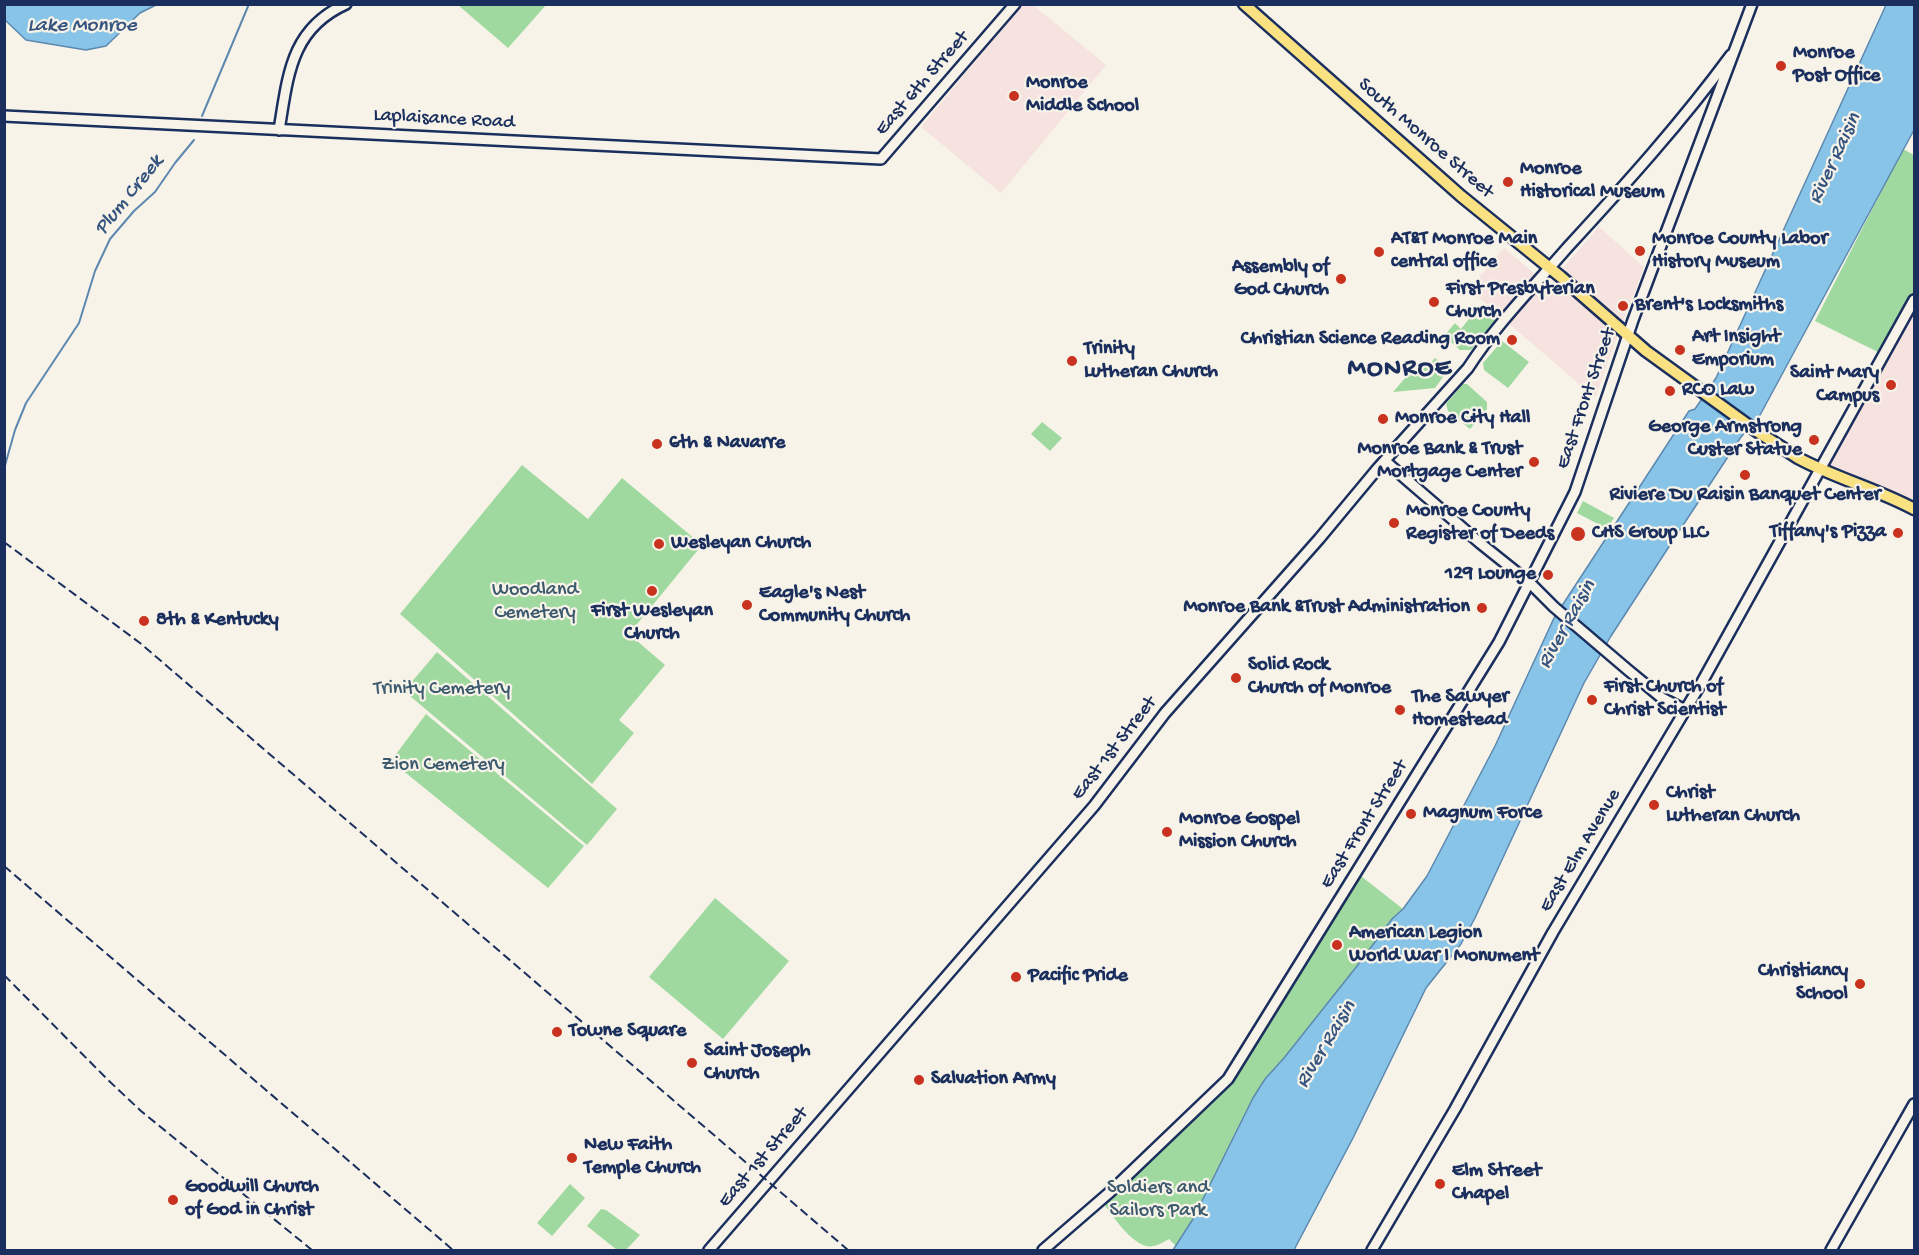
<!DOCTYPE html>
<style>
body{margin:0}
#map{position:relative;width:1919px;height:1255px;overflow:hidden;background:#f7f3e8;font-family:"Gochi Hand",sans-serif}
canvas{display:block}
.frame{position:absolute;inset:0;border:6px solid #1b2f5e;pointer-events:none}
</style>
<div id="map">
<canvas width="1919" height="1255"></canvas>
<div class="frame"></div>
</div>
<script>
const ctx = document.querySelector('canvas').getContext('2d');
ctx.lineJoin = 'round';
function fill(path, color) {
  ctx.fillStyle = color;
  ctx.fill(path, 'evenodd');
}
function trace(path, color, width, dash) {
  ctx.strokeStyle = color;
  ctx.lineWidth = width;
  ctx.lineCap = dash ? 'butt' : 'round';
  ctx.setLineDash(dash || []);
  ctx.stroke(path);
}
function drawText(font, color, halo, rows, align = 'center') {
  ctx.font = font + ' "Gochi Hand",sans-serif';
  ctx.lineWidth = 4.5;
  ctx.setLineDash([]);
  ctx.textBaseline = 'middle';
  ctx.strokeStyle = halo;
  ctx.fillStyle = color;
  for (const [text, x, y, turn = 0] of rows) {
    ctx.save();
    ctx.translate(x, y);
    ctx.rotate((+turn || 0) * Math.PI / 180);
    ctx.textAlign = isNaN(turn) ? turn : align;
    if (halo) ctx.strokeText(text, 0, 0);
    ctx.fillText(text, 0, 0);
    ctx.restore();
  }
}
fill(new Path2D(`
 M 1022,5 L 1033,5 L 1106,65 L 1001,193 L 921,127 Z
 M 1599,227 L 1644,267 L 1615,342 L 1595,398 L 1469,289 L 1504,248 L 1548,285 Z
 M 1914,300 L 1914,509 L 1820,470 Z`), '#f6e2df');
fill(new Path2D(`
 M 458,5 L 546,5 L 508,48 Z
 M 1903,149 L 1914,155 L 1914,300 L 1884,355 L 1815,321 Z
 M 1491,307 L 1501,316 L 1471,350 L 1460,350 L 1444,336 L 1455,323 L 1461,329 L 1472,315 L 1479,320 Z
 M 1502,341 L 1529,362 L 1508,388 L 1484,370 L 1483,363 Z
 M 1435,358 L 1446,367 L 1446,373 L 1435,388 L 1393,392 L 1412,370 L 1417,374 L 1425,364 L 1428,366 Z
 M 1463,384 L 1467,384 L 1487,402 L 1487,409 L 1470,429 L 1448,411 L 1446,404 Z
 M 1042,422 L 1062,438 L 1050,451 L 1031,434 Z
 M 522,465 L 588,519 L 622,478 L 702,545 L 629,634 L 665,665 L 619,720 L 634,733 L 592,784 L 400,614 Z
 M 1583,501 L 1614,518 L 1603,534 L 1595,530 L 1598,524 L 1577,513 Z
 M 437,652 L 617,809 L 587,845 L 404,691 Z
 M 426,714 L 584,846 L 548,888 L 391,761 Z
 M 1357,873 L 1403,909 L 1392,919 L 1357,966 L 1284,1058 L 1265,1079 L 1253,1098 L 1193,1219 L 1176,1246 L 1169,1239 C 1162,1243 1154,1248 1146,1246 C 1127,1240 1112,1214 1101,1200 L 1228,1079 Z
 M 715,898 L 789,961 L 723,1039 L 649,977 Z
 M 570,1184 L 585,1198 L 552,1236 L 537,1223 Z
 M 601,1209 L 606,1210 L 640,1235 L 626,1250 L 617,1250 L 587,1226 Z`), '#9fd99f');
const water = new Path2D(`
 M 4,5 L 5,4 L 156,5 L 140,13 L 106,46 L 86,50 L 26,40 L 5,20 Z
 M 1886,5 L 1914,5 L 1914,130 L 1759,417 L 1741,437 L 1672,542 L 1611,636 L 1584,683 L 1475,918 L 1461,944 L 1426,988 L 1353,1138 L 1294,1250 L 1173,1250 L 1193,1219 L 1253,1098 L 1265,1079 L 1284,1058 L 1357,966 L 1392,919 L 1403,909 L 1427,876 L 1495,746 L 1554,618 L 1689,411 L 1695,409 L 1716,378 Z`);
fill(water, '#87c4e7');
trace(water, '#5c88b0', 1.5);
trace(new Path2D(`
 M 202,116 L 249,4
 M 4,469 L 15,430 L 26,403 L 79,323 L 95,271 L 110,239 L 134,211 L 155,192 L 175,163 L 194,140`), '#5c88b0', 2);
const secondary = new Path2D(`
 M 4,116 L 881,159 L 1015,4
 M 279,130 C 288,77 290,29 346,4
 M 1385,461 L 1480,543 L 1530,583 L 1554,607 L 1628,670 L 1662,698 L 1685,710
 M 709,1250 L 1094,806 L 1165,713 L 1319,539 L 1378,468 L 1468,368 C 1495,326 1534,286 1567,248 C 1624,186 1681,123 1731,55
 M 1043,1250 L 1110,1192 L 1228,1079 L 1499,642 L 1575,492 L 1633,320 L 1752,4
 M 1372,1250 L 1455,1109 L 1553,932 L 1702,682 L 1914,300
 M 1831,1250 L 1914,1104`);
const primary = new Path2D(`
 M 1244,4 L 1461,196 L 1561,277 L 1646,351 L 1755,430 L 1798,458 C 1835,478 1877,489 1914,509`);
trace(secondary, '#1b2f5e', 14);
trace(primary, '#1b2f5e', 15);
trace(secondary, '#f7f3e8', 9);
trace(primary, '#fae181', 10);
trace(new Path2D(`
 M 4,542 L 140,643 L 848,1250
 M 4,866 L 453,1250
 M 4,975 L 107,1079 L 141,1111 L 312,1250`), '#1b2f5e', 2, [9, 4.5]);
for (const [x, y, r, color] of [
 [1781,66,6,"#c8321e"],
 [1014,96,6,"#c8321e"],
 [1508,182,6,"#c8321e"],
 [1640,251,6,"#c8321e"],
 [1379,252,6,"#c8321e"],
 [1341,279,6,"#c8321e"],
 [1434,302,6,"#c8321e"],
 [1623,306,6,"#c8321e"],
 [1512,340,6,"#c8321e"],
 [1680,350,6,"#c8321e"],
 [1072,361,6,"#c8321e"],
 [1891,385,6,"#c8321e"],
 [1670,391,6,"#c8321e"],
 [1383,419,6,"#c8321e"],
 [1814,440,6,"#c8321e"],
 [657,444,6,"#c8321e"],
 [1534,462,6,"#c8321e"],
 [1745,475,6,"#c8321e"],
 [1394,523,6,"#c8321e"],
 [1898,533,6,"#c8321e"],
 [1578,534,8,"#c8321e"],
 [659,544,6,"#c8321e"],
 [1548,575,6,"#c8321e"],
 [652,591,6,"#c8321e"],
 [747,605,6,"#c8321e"],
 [1482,608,6,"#c8321e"],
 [144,621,6,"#c8321e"],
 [1236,678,6,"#c8321e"],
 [1592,700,6,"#c8321e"],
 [1400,710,6,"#c8321e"],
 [1654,805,6,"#c8321e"],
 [1411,814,6,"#c8321e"],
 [1167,832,6,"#c8321e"],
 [1337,945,6,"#c8321e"],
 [1016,977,6,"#c8321e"],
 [1860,984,6,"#c8321e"],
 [557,1032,6,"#c8321e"],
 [692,1063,6,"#c8321e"],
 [919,1080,6,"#c8321e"],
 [572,1158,6,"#c8321e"],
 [1440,1184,6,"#c8321e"],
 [173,1200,6,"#c8321e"]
]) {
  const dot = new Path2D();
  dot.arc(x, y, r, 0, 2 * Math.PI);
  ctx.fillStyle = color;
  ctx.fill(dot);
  trace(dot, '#f7f3e8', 2);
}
drawText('bold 20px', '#1b2f5e', '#f7f3e8', [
 ["Monroe",1793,54],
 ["Post Office",1793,77],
 ["Monroe",1026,84],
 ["Middle School",1026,107],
 ["Monroe",1520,170],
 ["Historical Museum",1520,193],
 ["AT&T Monroe Main",1391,240],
 ["central office",1391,263],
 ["Monroe County Labor",1652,240],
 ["History Museum",1652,263],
 ["Assembly of",1329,268,"right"],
 ["God Church",1329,291,"right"],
 ["First Presbyterian",1446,290],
 ["Church",1446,313],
 ["Brent's Locksmiths",1635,306],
 ["Art Insight",1692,338],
 ["Emporium",1692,361],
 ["Christian Science Reading Room",1500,340,"right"],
 ["Trinity",1084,350],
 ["Lutheran Church",1084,373],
 ["Saint Mary",1879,374,"right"],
 ["Campus",1879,397,"right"],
 ["RCO Law",1682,391],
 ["Monroe City Hall",1395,419],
 ["George Armstrong",1802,428,"right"],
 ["Custer Statue",1802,451,"right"],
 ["6th & Navarre",669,444],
 ["Monroe Bank & Trust",1522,450,"right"],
 ["Mortgage Center",1522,473,"right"],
 ["Riviere Du Raisin Banquet Center",1745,496,"center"],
 ["Monroe County",1406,512],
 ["Register of Deeds",1406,535],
 ["Tiffany's Pizza",1886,533,"right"],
 ["CHS Group LLC",1592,534],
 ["Wesleyan Church",671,544],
 ["129 Lounge",1536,575,"right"],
 ["Eagle's Nest",759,594],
 ["Community Church",759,617],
 ["Monroe Bank &Trust Administration",1470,608,"right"],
 ["First Wesleyan",652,612,"center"],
 ["Church",652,635,"center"],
 ["8th & Kentucky",156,621],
 ["Solid Rock",1248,666],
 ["Church of Monroe",1248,689],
 ["First Church of",1604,688],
 ["Christ Scientist",1604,711],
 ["The Sawyer",1412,698],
 ["Homestead",1412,721],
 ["Christ",1666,794],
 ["Lutheran Church",1666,817],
 ["Magnum Force",1423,814],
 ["Monroe Gospel",1179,820],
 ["Mission Church",1179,843],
 ["American Legion",1349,934],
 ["World War I Monument",1349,957],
 ["Christiancy",1848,972,"right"],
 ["School",1848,995,"right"],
 ["Pacific Pride",1028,977],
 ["Towne Square",569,1032],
 ["Saint Joseph",704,1052],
 ["Church",704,1075],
 ["Salvation Army",931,1080],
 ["New Faith",584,1146],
 ["Temple Church",584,1169],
 ["Elm Street",1452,1172],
 ["Chapel",1452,1195],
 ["Goodwill Church",185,1188],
 ["of God in Christ",185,1211]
], 'left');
drawText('20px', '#1b2f5e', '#f7f3e8', [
 ["East 6th Street",923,84,-49],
 ["Laplaisance Road",444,120,3],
 ["South Monroe Street",1425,139,41],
 ["East Front Street",1587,399,-71],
 ["East 1st Street",1115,749,-52],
 ["East Front Street",1365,825,-58],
 ["East Elm Avenue",1581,851,-59],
 ["East 1st Street",764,1158,-49]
]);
drawText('20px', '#3c5a6e', '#f7f3e8', [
 ["Woodland",535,591],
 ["Cemetery",535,614],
 ["Trinity Cemetery",442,690],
 ["Zion Cemetery",443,766],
 ["Soldiers and",1158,1189],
 ["Sailors Park",1158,1212]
]);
drawText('italic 21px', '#365480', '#f7f3e8', [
 ["Lake Monroe",82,27],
 ["River Raisin",1836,159,-65],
 ["Plum Creek",130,196,-51],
 ["River Raisin",1568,625,-61],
 ["River Raisin",1327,1045,-59]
]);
ctx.letterSpacing = '1.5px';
drawText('bold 26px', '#1b2f5e', '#f7f3e8', [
 ["MONROE",1400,370]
]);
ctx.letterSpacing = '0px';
</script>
